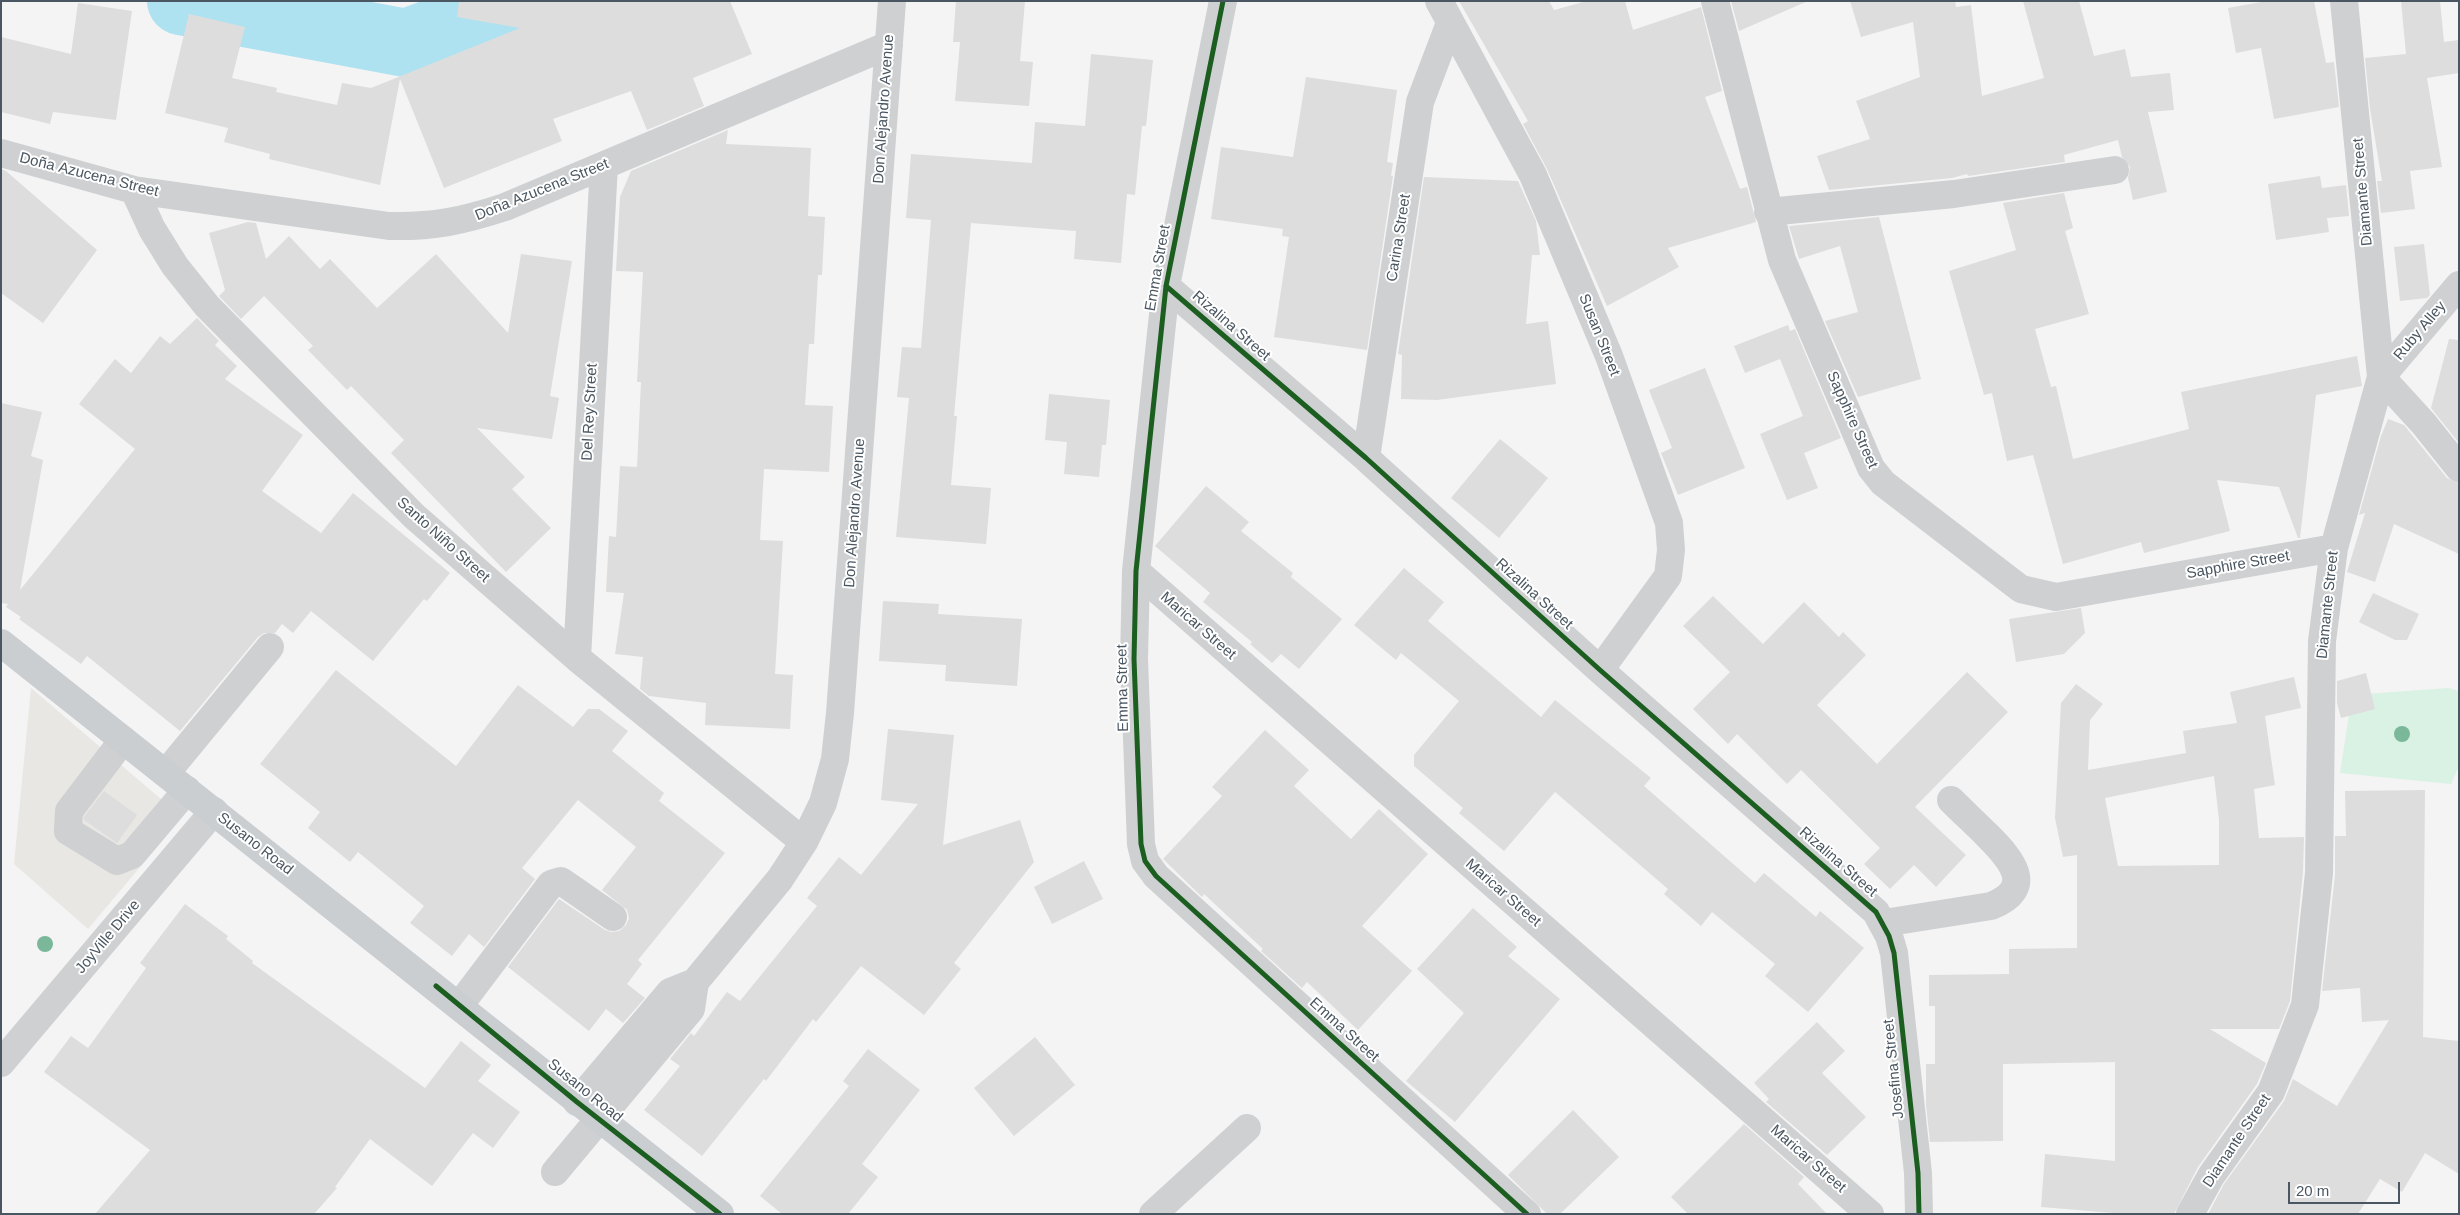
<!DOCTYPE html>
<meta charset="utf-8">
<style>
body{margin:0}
#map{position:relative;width:2460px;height:1215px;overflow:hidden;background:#f4f4f4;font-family:Helvetica,sans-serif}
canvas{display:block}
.frame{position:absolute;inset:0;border:2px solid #4a5661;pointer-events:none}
.scale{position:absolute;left:2288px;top:1182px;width:112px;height:22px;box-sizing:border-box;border:2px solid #4a5661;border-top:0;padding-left:6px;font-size:15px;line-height:18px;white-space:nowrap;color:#4a5661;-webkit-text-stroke:4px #fff;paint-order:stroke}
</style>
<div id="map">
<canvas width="2460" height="1215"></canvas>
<div class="frame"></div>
<div class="scale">20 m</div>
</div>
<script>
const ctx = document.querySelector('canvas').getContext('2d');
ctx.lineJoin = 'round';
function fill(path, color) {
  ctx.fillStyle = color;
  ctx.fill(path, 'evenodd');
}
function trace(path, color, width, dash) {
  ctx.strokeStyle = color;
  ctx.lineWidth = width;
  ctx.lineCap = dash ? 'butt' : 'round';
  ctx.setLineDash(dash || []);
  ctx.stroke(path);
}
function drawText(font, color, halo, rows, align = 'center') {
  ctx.font = font + ' Helvetica,sans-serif';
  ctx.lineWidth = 4;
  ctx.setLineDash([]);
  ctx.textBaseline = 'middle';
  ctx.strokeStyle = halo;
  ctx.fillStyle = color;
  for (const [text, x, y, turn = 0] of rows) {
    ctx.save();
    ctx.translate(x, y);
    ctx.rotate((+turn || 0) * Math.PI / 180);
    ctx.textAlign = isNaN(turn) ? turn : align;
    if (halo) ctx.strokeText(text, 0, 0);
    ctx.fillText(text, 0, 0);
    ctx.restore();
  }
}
fill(new Path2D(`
 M 31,688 L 182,817 L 88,929 L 14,864 Z`), '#e8e7e3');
fill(new Path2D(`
 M 2448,688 L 2459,691 L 2459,766 L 2451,784 L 2340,773 L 2352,695 Z`), '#d9f2e3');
trace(new Path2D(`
 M 181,1 L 406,43 L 521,1`), '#aee2f0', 68);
fill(new Path2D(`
 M 459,1 L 730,1 L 752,54 L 693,78 L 704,106 L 647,130 L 631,91 L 553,119 L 562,141 L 444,188 L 400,79 L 380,185 L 269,159 L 270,154 L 224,142 L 228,128 L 165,113 L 189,14 L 245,27 L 232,78 L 277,88 L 276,92 L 337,105 L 342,83 L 371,88 L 520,28 L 457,17 Z
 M 956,1 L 1025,1 L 1020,61 L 1033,62 L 1029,106 L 955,101 L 960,42 L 953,42 Z
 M 1459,1 L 1549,1 L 1554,10 L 1587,1 L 1625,1 L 1633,30 L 1701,7 L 1722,91 L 1705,97 L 1740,189 L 1747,187 L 1756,222 L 1668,248 L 1679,267 L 1607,306 L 1547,169 L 1523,124 L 1528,121 Z
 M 1731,1 L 1808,1 L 1739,31 Z
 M 1850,1 L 1955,1 L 1956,7 L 1971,5 L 1982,96 L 2044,78 L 2023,1 L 2079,1 L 2094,56 L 2125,49 L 2131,77 L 2170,73 L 2174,110 L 2148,112 L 2167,192 L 2133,200 L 2128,178 L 2130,167 L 2122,157 L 2118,140 L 2064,155 L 2065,162 L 1968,176 L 1967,174 L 1952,178 L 1829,190 L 1817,156 L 1870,139 L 1856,101 L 1920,77 L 1913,22 L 1861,37 Z
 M 2267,1 L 2314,1 L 2326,63 L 2334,62 L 2339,107 L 2274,119 L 2261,48 L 2236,53 L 2228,8 Z
 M 2401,1 L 2440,1 L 2444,42 L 2459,40 L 2459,73 L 2427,78 L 2442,167 L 2410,171 L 2415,209 L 2381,213 L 2377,181 L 2382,181 L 2370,109 L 2365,58 L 2406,54 Z
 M 78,3 L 132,11 L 116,120 L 53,112 L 50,124 L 1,112 L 1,37 L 71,54 Z
 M 1091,54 L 1153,60 L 1146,126 L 1142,126 L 1135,195 L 1127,194 L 1121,263 L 1074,259 L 1076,231 L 971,223 L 954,416 L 957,416 L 951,485 L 991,488 L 986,544 L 896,537 L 909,398 L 897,397 L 902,347 L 921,348 L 931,220 L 906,218 L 911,154 L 1032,163 L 1035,122 L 1085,126 Z
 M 1306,77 L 1397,90 L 1387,162 L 1393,163 L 1391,176 L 1393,176 L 1367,350 L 1274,337 L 1289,237 L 1282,236 L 1283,229 L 1211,219 L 1221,147 L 1293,157 Z
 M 728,130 L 726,144 L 811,148 L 808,216 L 825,217 L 822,275 L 818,275 L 814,344 L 809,344 L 805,405 L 833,406 L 829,472 L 764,469 L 760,540 L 783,541 L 775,674 L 793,675 L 790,729 L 705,725 L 706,703 L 649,696 L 640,689 L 643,657 L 615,654 L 624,593 L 606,592 L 609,536 L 616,537 L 620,466 L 637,467 L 641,382 L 637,382 L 643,272 L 616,271 L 620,197 L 631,171 Z
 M 1,169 L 6,171 L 97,250 L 43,323 L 1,293 Z
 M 2320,176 L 2322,188 L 2346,185 L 2349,216 L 2327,218 L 2329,232 L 2276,240 L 2268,184 Z
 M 1424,177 L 1518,181 L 1536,221 L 1540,255 L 1532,255 L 1526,324 L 1548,321 L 1556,384 L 1437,400 L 1401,399 L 1402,355 L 1398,354 Z
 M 2064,193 L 2073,228 L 2065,231 L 2089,314 L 2035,329 L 2051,387 L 2056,386 L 2073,459 L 2189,429 L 2181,392 L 2357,356 L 2362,386 L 2316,395 L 2300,538 L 2298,538 L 2279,487 L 2217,480 L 2230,531 L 2144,553 L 2141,542 L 2063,564 L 2033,455 L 2007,461 L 1992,393 L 1984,395 L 1949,271 L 2016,250 L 2003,203 Z
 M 1879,217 L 1921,379 L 1858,397 L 1825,321 L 1858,312 L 1840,246 L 1799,259 L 1789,226 Z
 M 248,222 L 256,223 L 266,259 L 289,236 L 320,269 L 330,259 L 377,308 L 436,254 L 508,333 L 521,254 L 572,261 L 550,396 L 559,398 L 552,439 L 477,428 L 525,477 L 512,489 L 551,528 L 506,572 L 391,453 L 404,440 L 351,386 L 347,390 L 308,350 L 313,346 L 264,296 L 241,319 L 219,296 L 225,290 L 209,233 Z
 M 2424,244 L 2430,295 L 2427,298 L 2400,301 L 2394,247 Z
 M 197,318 L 219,341 L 215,345 L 237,366 L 225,379 L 303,435 L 262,491 L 321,533 L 353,493 L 450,573 L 427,601 L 424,599 L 373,661 L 311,611 L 293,633 L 282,624 L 275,633 L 264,633 L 258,637 L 180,731 L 87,656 L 81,664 L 19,619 L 21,617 L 6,607 L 8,604 L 1,603 L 1,403 L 42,412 L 31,456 L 43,460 L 20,590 L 135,449 L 79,404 L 115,359 L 131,373 L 160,336 L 170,344 Z
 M 1788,325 L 1790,331 L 1795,329 L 1841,438 L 1804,453 L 1818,488 L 1787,500 L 1760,434 L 1803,416 L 1780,359 L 1745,373 L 1734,346 Z
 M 2449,339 L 2459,340 L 2459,443 L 2431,408 Z
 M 1705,368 L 1745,468 L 1678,495 L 1661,453 L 1672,448 L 1649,390 Z
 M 1049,394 L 1110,400 L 1106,445 L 1102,445 L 1099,477 L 1064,474 L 1067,442 L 1045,440 Z
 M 2388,419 L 2404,425 L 2447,478 L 2459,483 L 2459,554 L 2394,524 L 2375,582 L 2347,572 L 2365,513 L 2359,515 L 2381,436 Z
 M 1500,439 L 1548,478 L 1499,538 L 1451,498 Z
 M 1206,486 L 1249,522 L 1241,531 L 1293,573 L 1291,577 L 1342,619 L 1299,669 L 1281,654 L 1272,663 L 1250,644 L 1252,642 L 1203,602 L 1210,593 L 1155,546 Z
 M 1404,568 L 1444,602 L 1428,621 L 1541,717 L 1555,700 L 1651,778 L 1644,786 L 1755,883 L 1764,873 L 1816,917 L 1820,911 L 1864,948 L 1808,1012 L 1765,976 L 1775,964 L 1712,912 L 1701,926 L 1664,894 L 1668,889 L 1555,792 L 1504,851 L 1459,813 L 1463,808 L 1414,766 L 1414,755 L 1459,701 L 1401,653 L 1396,660 L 1354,625 Z
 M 2373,593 L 2419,614 L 2407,640 L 2395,640 L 2359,622 Z
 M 1713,596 L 1763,644 L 1804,602 L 1839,637 L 1843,632 L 1866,655 L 1817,705 L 1877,764 L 1967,672 L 2008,712 L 1915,807 L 1966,855 L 1936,887 L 1914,865 L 1890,889 L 1864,864 L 1880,848 L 1801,770 L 1787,784 L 1737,734 L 1728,744 L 1693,709 L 1730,672 L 1683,626 Z
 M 883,601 L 939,604 L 938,614 L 1022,619 L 1017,686 L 945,681 L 946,665 L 879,661 Z
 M 2081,608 L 2085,633 L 2064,654 L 2016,662 L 2009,619 Z
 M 336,670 L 456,766 L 518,685 L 573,727 L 588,709 L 599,709 L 628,731 L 612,751 L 664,793 L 659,801 L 725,853 L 638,960 L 642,964 L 627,984 L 645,998 L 623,1023 L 606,1009 L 589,1031 L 508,967 L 559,899 L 605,930 L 611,932 L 619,931 L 626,925 L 629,918 L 627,910 L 602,890 L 636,847 L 578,800 L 522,868 L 535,879 L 484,947 L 469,934 L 452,956 L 410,923 L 424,906 L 358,852 L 350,862 L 308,828 L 320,812 L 260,764 Z
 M 2366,673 L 2375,709 L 2341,718 L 2337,703 L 2337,681 Z
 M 2294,677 L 2301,708 L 2265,716 L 2275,785 L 2254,789 L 2259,838 L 2304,837 L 2303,872 L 2290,1001 L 2279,1029 L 2210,1029 L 2266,1063 L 2257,1084 L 2198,1167 L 2174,1214 L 2126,1214 L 2041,1207 L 2045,1154 L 2115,1161 L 2115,1062 L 2003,1064 L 2003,1141 L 1930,1142 L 1926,1105 L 1926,1064 L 1935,1064 L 1935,1006 L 1929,1006 L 1929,975 L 2009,974 L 2009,949 L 2077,948 L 2077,855 L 2063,857 L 2055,818 L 2061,703 L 2076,684 L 2103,704 L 2090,720 L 2088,770 L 2186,753 L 2183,731 L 2237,723 L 2230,692 ZM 2214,776 L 2219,820 L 2219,865 L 2118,866 L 2105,798 Z
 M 888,729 L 954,735 L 943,845 L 1020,820 L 1034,862 L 954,963 L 961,969 L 924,1015 L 861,966 L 816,1022 L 813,1019 L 766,1081 L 764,1079 L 702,1156 L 644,1110 L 680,1066 L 670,1059 L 691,1033 L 694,1036 L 727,992 L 740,1001 L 817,906 L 807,898 L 839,857 L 861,875 L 918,804 L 881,800 Z
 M 1265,730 L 1309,770 L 1294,786 L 1351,839 L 1379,809 L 1428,854 L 1362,926 L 1412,971 L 1358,1030 L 1307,982 L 1302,988 L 1261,951 L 1263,949 L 1204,894 L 1202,897 L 1163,859 L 1222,796 L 1212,787 Z
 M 2425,790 L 2423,1037 L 2459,1041 L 2459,1174 L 2425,1153 L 2402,1192 L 2380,1179 L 2358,1214 L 2208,1214 L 2224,1184 L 2284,1101 L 2293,1079 L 2337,1106 L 2389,1020 L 2362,1022 L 2360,988 L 2322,991 L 2335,875 L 2335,836 L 2346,836 L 2345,791 Z
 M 104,791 L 137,815 L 117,843 L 84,820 L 84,817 Z
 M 1084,861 L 1103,899 L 1052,924 L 1034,887 Z
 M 185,904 L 228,936 L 226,939 L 253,961 L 252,963 L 425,1088 L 461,1041 L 491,1065 L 478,1081 L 520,1112 L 493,1148 L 473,1133 L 432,1186 L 370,1139 L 335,1187 L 337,1188 L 314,1214 L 95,1214 L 150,1150 L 44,1072 L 71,1036 L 88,1048 L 146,968 L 140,963 Z
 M 1473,908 L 1517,947 L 1508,956 L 1560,999 L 1455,1122 L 1406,1081 L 1464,1013 L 1417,969 Z
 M 1817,1022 L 1845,1051 L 1822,1073 L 1866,1117 L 1827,1155 L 1766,1102 L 1769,1099 L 1754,1083 Z
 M 1035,1037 L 1075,1085 L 1014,1136 L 974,1088 Z
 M 868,1049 L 920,1090 L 862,1164 L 878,1177 L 848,1214 L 782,1214 L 760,1196 L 849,1086 L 843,1081 Z
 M 1573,1110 L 1619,1157 L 1560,1214 L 1547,1214 L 1508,1175 Z
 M 1744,1124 L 1804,1177 L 1798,1184 L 1827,1214 L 1688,1214 L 1671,1197 Z`), '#ddddde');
trace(new Path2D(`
 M 1223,1 L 1166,286 L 1136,571 L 1134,659 L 1141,844 L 1145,861 L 1156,876 L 1527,1214
 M 1439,1 L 1533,175 L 1609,356 L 1669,523 L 1671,550 L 1668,576 L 1600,670
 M 1715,1 L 1782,260 L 1871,468 L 1883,483 L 2021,589 L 2056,597 L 2334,548
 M 1,153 L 134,190 L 389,226 C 434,227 462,221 505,207 L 889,45
 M 134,190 L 152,229 L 175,266 L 207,306 L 414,516 L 577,658 L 804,842
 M 1768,212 L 1954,194 L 2115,170
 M 1166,286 L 1366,458 L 1600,670 L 1876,912 L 1889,936 L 1894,953 L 1918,1173 L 1919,1214
 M 2381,377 L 2459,285
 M 2381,377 L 2424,424 L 2459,468
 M 1366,458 L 1420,102 L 1450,23
 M 1136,571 L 1870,1214
 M 577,658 L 604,165
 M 123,740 L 69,811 L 68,831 L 117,861 L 132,855 L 187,790
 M 166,773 L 270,647
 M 1884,923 L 1991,906 C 2036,888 2012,860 1988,836 C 1976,824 1963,812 1951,800
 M 459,1006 L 551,884 L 561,881 L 613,917
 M 1,1063 L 214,811
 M 577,1102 L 670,992 L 695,982 L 780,879 L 804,842 L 823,803 L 835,759 L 840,713 L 892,1
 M 555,1172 L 691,1009 L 695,982
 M 1153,1214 L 1247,1128
 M 2190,1214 L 2211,1176 L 2271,1092 L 2305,1005 L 2319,873 L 2322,641 L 2334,548 L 2381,377 L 2344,1`), '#ced0d2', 28);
trace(new Path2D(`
 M 1,643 L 720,1214`), '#caced1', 28);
trace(new Path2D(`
 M 1223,1 L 1166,286 L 1136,571 L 1134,659 L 1141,844 L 1145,861 L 1156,876 L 1527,1214
 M 1166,286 L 1366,458 L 1600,670 L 1876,912 L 1889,936 L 1894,953 L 1918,1173 L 1919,1214
 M 436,986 L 577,1102 L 720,1214`), '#1b5e20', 5);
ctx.fillStyle = '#7ab899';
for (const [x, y] of [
 [2402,734],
 [45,944]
]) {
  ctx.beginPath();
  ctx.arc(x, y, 8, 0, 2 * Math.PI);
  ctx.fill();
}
drawText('15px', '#4a5661', '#fff', [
 ["Don Alejandro Avenue",884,109,-86],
 ["Doña Azucena Street",89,175,14],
 ["Doña Azucena Street",542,190,-22],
 ["Diamante Street",2363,192,-95],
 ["Carina Street",1399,238,-81],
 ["Emma Street",1158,268,-80],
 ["Rizalina Street",1231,326,41],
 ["Ruby Alley",2420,331,-50],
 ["Susan Street",1599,335,68],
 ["Del Rey Street",590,412,-87],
 ["Sapphire Street",1852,420,66],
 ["Don Alejandro Avenue",855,513,-86],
 ["Santo Niño Street",443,540,42],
 ["Sapphire Street",2238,565,-10],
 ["Rizalina Street",1534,594,42],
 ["Diamante Street",2328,605,-84],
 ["Maricar Street",1198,626,41],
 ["Emma Street",1123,688,-91],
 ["Susano Road",255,844,38],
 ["Rizalina Street",1838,862,41],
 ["Maricar Street",1503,893,41],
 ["JoyVille Drive",108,937,-50],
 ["Emma Street",1344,1030,42],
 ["Josefina Street",1894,1069,-96],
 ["Susano Road",585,1091,39],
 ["Diamante Street",2237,1141,-56],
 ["Maricar Street",1808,1159,41]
]);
</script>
